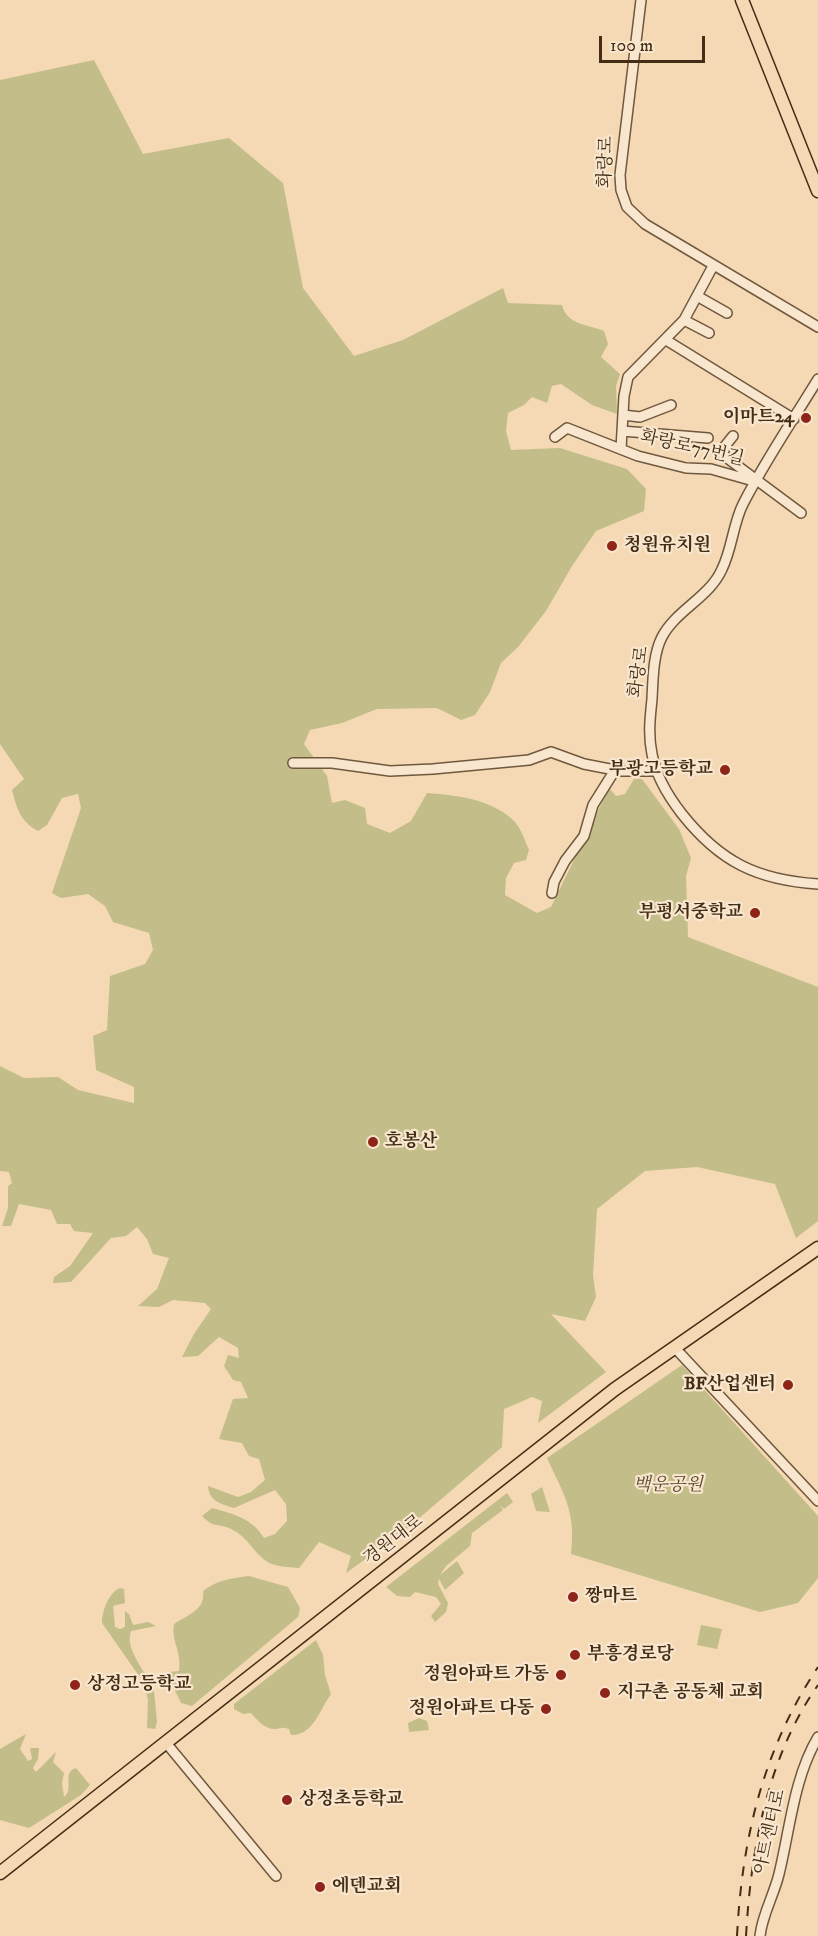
<!DOCTYPE html>
<meta charset="utf-8">
<style>
body{margin:0}
#map{position:relative;width:818px;height:1936px;overflow:hidden;background:#f5d9b4;font-family:"IM FELL DW Pica",serif}
canvas{display:block}
.scale{position:absolute;left:599px;top:36px;width:106px;height:27px;box-sizing:border-box;border:3px solid #442d15;border-top:0;padding-left:8px;font-size:18px;line-height:21px;white-space:nowrap;color:#442d15;-webkit-text-stroke:4px #f8e6ce;paint-order:stroke}
</style>
<div id="map">
<canvas width="818" height="1936"></canvas>
<div class="scale">100 m</div>
</div>
<script>
const ctx = document.querySelector('canvas').getContext('2d');
ctx.lineJoin = 'round';
function fill(path, color) {
  ctx.fillStyle = color;
  ctx.fill(path, 'evenodd');
}
function trace(path, color, width, dash) {
  ctx.strokeStyle = color;
  ctx.lineWidth = width;
  ctx.lineCap = dash ? 'butt' : 'round';
  ctx.setLineDash(dash || []);
  ctx.stroke(path);
}
function drawText(font, color, halo, rows, align = 'center') {
  ctx.font = font + ' "IM FELL DW Pica","Noto Serif KR",serif';
  ctx.lineWidth = 4.5;
  ctx.setLineDash([]);
  ctx.textBaseline = 'middle';
  ctx.strokeStyle = halo;
  ctx.fillStyle = color;
  for (const [text, x, y, turn = 0] of rows) {
    ctx.save();
    ctx.translate(x, y);
    ctx.rotate((+turn || 0) * Math.PI / 180);
    ctx.textAlign = isNaN(turn) ? turn : align;
    if (halo) ctx.strokeText(text, 0, 0);
    ctx.fillText(text, 0, 0);
    ctx.restore();
  }
}
fill(new Path2D(`
 M 94,60 L 143,154 L 229,138 L 283,183 L 303,288 L 354,356 L 403,340 L 503,288 L 508,303 L 562,305 C 567,325 587,324 604,331 L 608,344 L 601,357 L 620,374 L 616,386 L 617,414 L 592,405 L 561,384 L 552,386 L 547,403 L 532,397 L 524,405 L 508,413 L 506,431 L 511,450 L 560,448 L 627,469 L 646,489 L 644,511 L 596,531 L 572,566 L 546,611 L 518,647 L 501,663 L 490,692 L 475,715 L 461,720 L 437,708 L 377,709 L 342,723 L 310,730 L 304,744 L 327,776 L 332,803 L 345,800 L 365,808 L 367,824 L 390,833 L 411,821 L 427,793 C 456,795 492,799 514,821 C 521,828 525,841 529,850 L 526,860 L 514,863 L 506,878 L 505,895 L 537,913 L 551,907 L 609,788 L 616,796 L 625,794 L 634,779 L 642,779 L 679,829 L 691,858 L 686,876 L 688,937 L 818,987 L 818,1221 L 796,1238 L 775,1184 L 697,1167 L 645,1171 L 597,1209 L 593,1275 L 596,1297 L 585,1321 L 551,1314 L 606,1372 L 538,1423 L 542,1401 L 532,1397 L 504,1409 L 502,1447 L 403,1532 L 346,1573 L 351,1556 L 319,1542 L 299,1568 C 289,1567 274,1567 266,1561 C 254,1553 247,1536 231,1529 C 217,1522 216,1530 202,1516 L 212,1508 C 233,1514 252,1518 264,1538 L 275,1534 L 287,1521 L 286,1504 L 275,1490 L 234,1508 C 221,1504 209,1501 208,1486 L 238,1497 L 251,1492 L 265,1480 L 259,1459 L 249,1456 L 242,1443 L 219,1439 L 233,1399 L 248,1398 L 241,1382 L 233,1380 L 224,1366 L 228,1355 L 239,1358 L 238,1348 L 219,1337 L 198,1356 L 182,1357 L 194,1334 L 211,1309 L 205,1303 L 173,1300 L 159,1307 L 138,1306 L 157,1289 L 169,1258 L 153,1254 L 147,1239 L 137,1227 L 126,1236 L 111,1238 L 71,1282 L 53,1283 L 54,1277 L 70,1266 L 93,1233 L 74,1231 L 70,1224 L 57,1224 L 51,1210 L 19,1204 L 11,1226 L 2,1226 L 8,1208 L 8,1186 L 12,1183 L 9,1172 L 0,1171 L 0,1066 L 24,1078 L 58,1077 L 78,1090 L 134,1103 L 134,1087 L 96,1070 L 93,1036 L 107,1030 L 110,976 L 145,964 L 153,950 L 149,933 L 113,922 L 105,906 L 88,894 L 61,898 L 52,893 L 81,808 L 78,794 L 62,798 L 47,825 L 38,831 C 20,821 17,809 12,790 L 24,779 L 0,744 L 0,80 Z
 M 682,1365 L 818,1516 L 818,1578 L 798,1603 L 760,1612 L 571,1554 C 576,1511 564,1495 547,1458 Z
 M 542,1487 L 550,1512 L 536,1511 L 531,1494 Z
 M 507,1493 L 513,1502 L 504,1509 L 500,1505 L 503,1510 L 472,1533 L 470,1546 L 446,1566 L 440,1575 L 457,1561 L 464,1573 L 445,1590 L 439,1579 L 438,1584 L 448,1603 L 446,1612 L 435,1622 L 431,1616 L 441,1604 L 436,1597 L 415,1592 L 410,1597 L 397,1596 L 386,1587 Z
 M 249,1576 L 288,1587 L 300,1608 L 298,1617 L 192,1706 L 181,1703 L 169,1678 L 169,1672 L 179,1671 C 182,1651 171,1642 174,1624 C 187,1615 206,1610 203,1591 C 217,1580 232,1578 249,1576 Z
 M 120,1588 L 124,1589 L 125,1603 L 113,1606 L 115,1627 L 120,1629 L 125,1627 L 125,1611 L 129,1614 L 133,1625 L 148,1622 L 156,1626 L 131,1631 C 126,1646 137,1659 143,1671 C 146,1675 151,1676 153,1681 L 157,1722 L 155,1729 L 147,1728 L 148,1700 L 144,1683 L 102,1623 C 102,1611 109,1592 120,1588 Z
 M 701,1625 L 722,1629 L 717,1649 L 697,1645 Z
 M 316,1640 L 323,1655 L 325,1675 L 331,1694 C 320,1709 313,1736 291,1735 L 289,1729 C 282,1726 280,1729 273,1729 C 265,1729 256,1719 251,1713 L 243,1714 L 234,1709 L 234,1704 Z
 M 419,1718 L 427,1721 L 429,1730 L 409,1732 L 408,1723 Z
 M 26,1734 L 20,1749 L 28,1761 L 32,1759 L 30,1748 L 39,1748 L 38,1759 L 33,1768 L 36,1772 L 56,1752 L 53,1762 L 64,1773 L 62,1783 L 64,1797 C 75,1788 61,1773 76,1768 L 90,1785 L 81,1795 L 29,1828 L 0,1820 L 0,1749 Z`), '#c2bd89');
const minor = new Path2D(`
 M 641,0 L 620,175 L 621,190 L 627,207 L 645,224 L 818,327
 M 697,296 L 727,313
 M 684,320 L 709,333
 M 666,340 L 794,419
 M 818,379 C 793,420 765,461 743,504 C 733,524 732,549 722,569 C 710,597 676,610 662,637 C 653,654 653,680 652,699 C 650,718 648,735 652,754 C 656,777 668,796 682,814 C 720,862 757,880 818,884
 M 623,415 L 640,417 L 671,405
 M 622,431 L 708,438
 M 733,436 L 725,446 L 723,455 L 801,513
 M 555,437 L 567,428 L 638,456 L 686,468 L 711,469 L 757,482
 M 621,449 L 624,396 L 628,377 L 684,320 L 713,266
 M 293,763 L 332,763 L 390,771 L 433,769 L 529,760 L 551,752 L 584,764 L 620,771 L 656,771
 M 552,893 L 554,882 L 565,861 L 584,836 L 593,805 L 615,770
 M 675,1348 L 818,1501
 M 167,1744 L 276,1876
 M 760,1936 C 762,1915 774,1895 779,1874 C 790,1829 794,1777 818,1737`);
const major = new Path2D(`
 M 742,0 L 818,191
 M 0,1873 L 615,1389 L 818,1248`);
trace(minor, '#70583d', 12);
trace(major, '#442d15', 15);
trace(minor, '#f8e6ce', 9);
trace(major, '#f5d9b4', 12);
trace(new Path2D(`
 M 737,1936 C 742,1839 763,1749 818,1667
 M 746,1936 C 751,1849 767,1758 818,1685`), '#442d15', 2, [10, 10]);
for (const [x, y, r, color] of [
 [806,418,6,"#8f2418"],
 [612,546,6,"#8f2418"],
 [725,770,6,"#8f2418"],
 [755,913,6,"#8f2418"],
 [373,1142,6,"#8f2418"],
 [788,1385,6,"#8f2418"],
 [573,1597,6,"#8f2418"],
 [575,1655,6,"#8f2418"],
 [561,1675,6,"#8f2418"],
 [75,1685,6,"#8f2418"],
 [605,1693,6,"#8f2418"],
 [546,1709,6,"#8f2418"],
 [287,1800,6,"#8f2418"],
 [320,1887,6,"#8f2418"]
]) {
  const dot = new Path2D();
  dot.arc(x, y, r, 0, 2 * Math.PI);
  ctx.fillStyle = color;
  ctx.fill(dot);
  trace(dot, '#f8e6ce', 2);
}
drawText('18px', '#442d15', '#f8e6ce', [
 ["화랑로",607,162,-88],
 ["화랑로77번길",692,449,13],
 ["화랑로",640,672,-82],
 ["경원대로",394,1541,-38],
 ["아트센터로",771,1832,-77]
]);
drawText('bold 18px', '#442d15', '#f8e6ce', [
 ["이마트24",794,418,"right"],
 ["청원유치원",624,546],
 ["부광고등학교",713,770,"right"],
 ["부평서중학교",743,913,"right"],
 ["호봉산",385,1142],
 ["BF산업센터",776,1385,"right"],
 ["짱마트",585,1597],
 ["부흥경로당",587,1655],
 ["정원아파트 가동",549,1675,"right"],
 ["상정고등학교",87,1685],
 ["지구촌 공동체 교회",617,1693],
 ["정원아파트 다동",534,1709,"right"],
 ["상정초등학교",299,1800],
 ["에덴교회",332,1887]
], 'left');
drawText('italic 18px', '#5d4a2c', '#f8e6ce', [
 ["백운공원",668,1486]
]);
</script>
